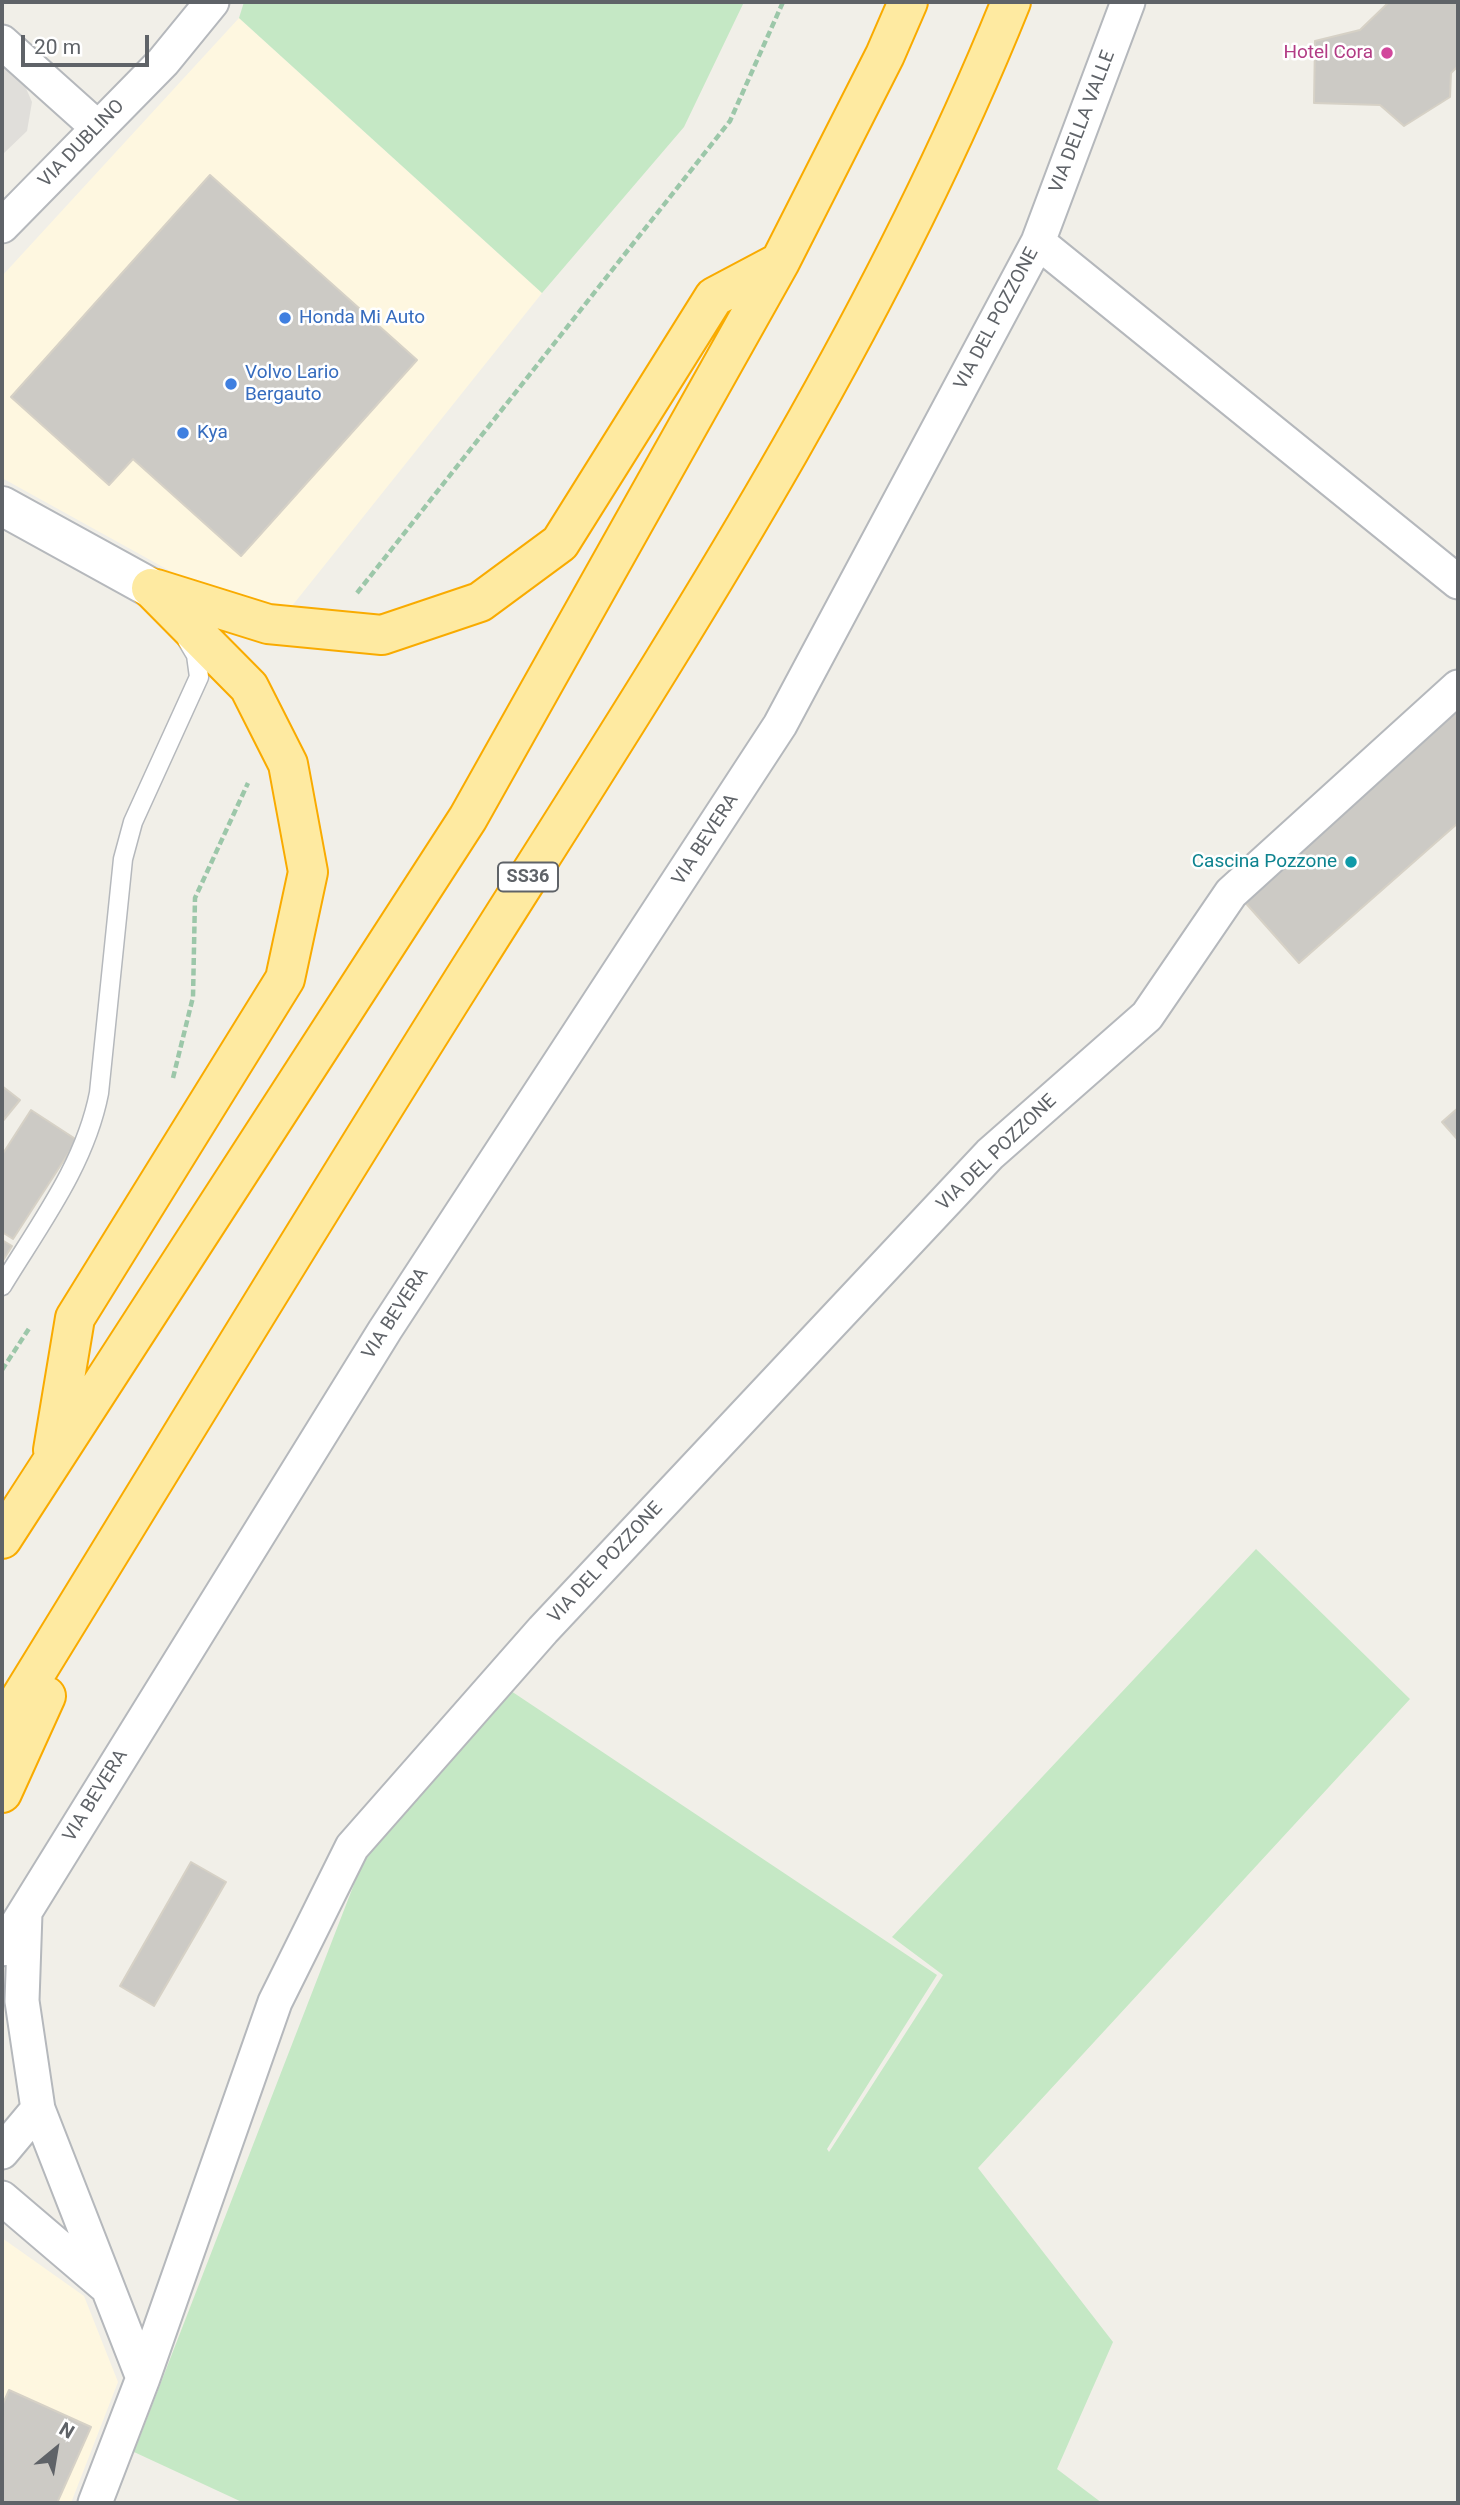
<!DOCTYPE html>
<style>
body{margin:0}
#map{position:relative;width:1460px;height:2505px;overflow:hidden;background:#f1efe8;font-family:Roboto,sans-serif}
canvas{display:block}
.frame{position:absolute;inset:0;border:4px solid #5f6368;pointer-events:none}
.north{position:absolute;left:21px;top:2414px;width:70px;height:70px;-webkit-text-stroke:5px #fff;paint-order:stroke;rotate:30deg;font-size:19px;font-weight:700;line-height:28px;text-align:center;color:#5f6368}
.north::after{content:'';display:block;margin:auto;width:24px;height:32px;background:#5f6368;clip-path:polygon(50% 0,100% 100%,50% 72%,0 100%)}
.scale{position:absolute;left:21px;top:35px;width:128px;height:32px;box-sizing:border-box;border:4px solid #5f6368;border-top:0;padding-left:9px;font-size:21px;line-height:24px;white-space:nowrap;color:#5f6368;-webkit-text-stroke:5px #fff;paint-order:stroke}
</style>
<div id="map">
<canvas width="1460" height="2505"></canvas>
<div class="frame"></div>
<div class="north">N</div>
<div class="scale">20 m</div>
</div>
<script>
const ctx = document.querySelector('canvas').getContext('2d');
ctx.lineJoin = 'round';
function fill(path, color) {
  ctx.fillStyle = color;
  ctx.fill(path, 'evenodd');
}
function trace(path, color, width, dash) {
  ctx.strokeStyle = color;
  ctx.lineWidth = width;
  ctx.lineCap = dash ? 'butt' : 'round';
  ctx.setLineDash(dash || []);
  ctx.stroke(path);
}
function drawText(font, color, halo, rows, align = 'center') {
  ctx.font = font + ' Roboto,sans-serif';
  ctx.lineWidth = 5;
  ctx.setLineDash([]);
  ctx.textBaseline = 'middle';
  ctx.strokeStyle = halo;
  ctx.fillStyle = color;
  for (const [text, x, y, turn = 0] of rows) {
    ctx.save();
    ctx.translate(x, y);
    ctx.rotate((+turn || 0) * Math.PI / 180);
    ctx.textAlign = isNaN(turn) ? turn : align;
    if (halo) ctx.strokeText(text, 0, 0);
    ctx.fillText(text, 0, 0);
    ctx.restore();
  }
}
fill(new Path2D(`
 M 239,18 L 542,293 L 288,611 L 237,608 L 2,478 L 2,276 Z
 M 2,2238 L 84,2296 L 118,2382 L 71,2503 L 2,2503 Z`), '#fef7e0');
fill(new Path2D(`
 M 2,62 L 21,77 L 32,102 L 27,131 L 2,155 Z`), '#e0deda');
fill(new Path2D(`
 M 244,2 L 744,2 L 684,127 L 542,293 L 239,18 Z
 M 1256,1549 L 1410,1699 L 978,2168 L 1113,2342 L 1057,2469 L 1102,2503 L 244,2503 L 134,2452 L 363,1861 L 508,1689 L 937,1975 L 827,2149 L 829,2152 L 943,1975 L 892,1937 Z`), '#c5e8c5');
const building = new Path2D(`
 M 1389,2 L 1458,2 L 1458,66 L 1451,73 L 1450,97 L 1404,126 L 1380,105 L 1314,103 L 1315,41 L 1360,30 Z
 M 210,175 L 417,360 L 241,556 L 133,459 L 109,485 L 11,397 Z
 M 1458,710 L 1458,823 L 1299,963 L 1243,900 Z
 M 2,1086 L 20,1100 L 2,1122 Z
 M 1458,1108 L 1458,1140 L 1442,1122 Z
 M 31,1110 L 77,1140 L 13,1239 L 2,1232 L 2,1155 Z
 M 2,1240 L 12,1246 L 2,1262 Z
 M 191,1862 L 226,1882 L 154,2006 L 120,1986 Z
 M 9,2390 L 91,2427 L 57,2503 L 2,2503 L 2,2406 Z`);
fill(building, '#cccac5');
trace(building, '#d6d1c6', 2);
const service = new Path2D(`
 M 2,1286 C 39,1225 85,1165 99,1093 L 123,859 L 133,822 L 199,677 L 196,655 L 187,640`);
const minor = new Path2D(`
 M 2,42 L 98,128
 M 2,226 L 163,62 L 212,2
 M 1038,242 L 1128,2
 M 25,1913 L 22,2001 L 38,2109 L 143,2378
 M 2,1949 L 385,1330 L 780,725 L 1038,242 L 1458,582
 M 2,2152 L 38,2109
 M 2,2198 L 104,2285
 M 95,2503 L 143,2378 L 275,2002 L 352,1847 L 543,1630 L 990,1154 L 1147,1016 L 1231,893 L 1458,687`);
const tertiary = new Path2D(`
 M 2,506 L 151,588`);
const trunk = new Path2D(`
 M 156,589 L 268,624 L 382,635 L 480,602 L 560,543 L 714,297 L 780,262
 M 53,1450 L 75,1318 L 285,979 L 308,872 L 288,764 L 249,687 L 151,588
 M 2,1539 L 468,818 L 780,262 L 885,55 L 908,2
 M 2,1728 C 160,1472 316,1213 477,958 C 672,649 874,342 1011,2
 M 2,1793 L 46,1696`);
trace(service, '#b5b8bc', 21);
trace(minor, '#b5b8bc', 37);
trace(tertiary, '#b5b8bc', 42);
trace(trunk, '#f9ab00', 42);
trace(new Path2D(`
 M 357,593 L 730,121 L 783,2
 M 173,1078 L 193,997 L 195,898 L 248,783
 M 2,1370 L 30,1327`), '#9cc7a9', 4.5, [7, 3.5]);
trace(service, '#fff', 18);
trace(minor, '#fff', 33);
trace(tertiary, '#fff', 38);
trace(trunk, '#feeaa1', 38);
for (const [x, y, r, color] of [
 [1387,53,7,"#d1479c"],
 [285,318,7,"#3f7fe0"],
 [231,384,7,"#3f7fe0"],
 [183,433,7,"#3f7fe0"],
 [1351,862,7,"#0f9aa8"]
]) {
  const dot = new Path2D();
  dot.arc(x, y, r, 0, 2 * Math.PI);
  ctx.fillStyle = color;
  ctx.fill(dot);
  trace(dot, '#fff', 2.5);
}
for (const [x, y, w] of [
 [528,877,60]
]) {
  const box = new Path2D();
  box.roundRect(x - w / 2, y - 14.5, w, 29, 5);
  ctx.fillStyle = '#fff';
  ctx.fill(box);
  trace(box, '#5f6368', 2);
}
drawText('bold 18px', '#5f6368', null, [
 ["SS36",528,877]
]);
drawText('19px', '#b23c85', '#fff', [
 ["Hotel Cora",1373,53]
], 'right');
drawText('19px', '#5f6368', '#fff', [
 ["VIA DELLA VALLE",1083,122,-69],
 ["VIA DUBLINO",82,144,-46],
 ["VIA DEL POZZONE",997,319,-62],
 ["VIA BEVERA",706,840,-57],
 ["VIA DEL POZZONE",997,1153,-44],
 ["VIA BEVERA",396,1314,-57],
 ["VIA DEL POZZONE",606,1563,-47],
 ["VIA BEVERA",96,1796,-58]
]);
drawText('19px', '#366cbe', '#fff', [
 ["Honda Mi Auto",299,318],
 ["Volvo Lario",245,373],
 ["Bergauto",245,395],
 ["Kya",197,433]
], 'left');
drawText('19px', '#0d838f', '#fff', [
 ["Cascina Pozzone",1337,862]
], 'right');
</script>
